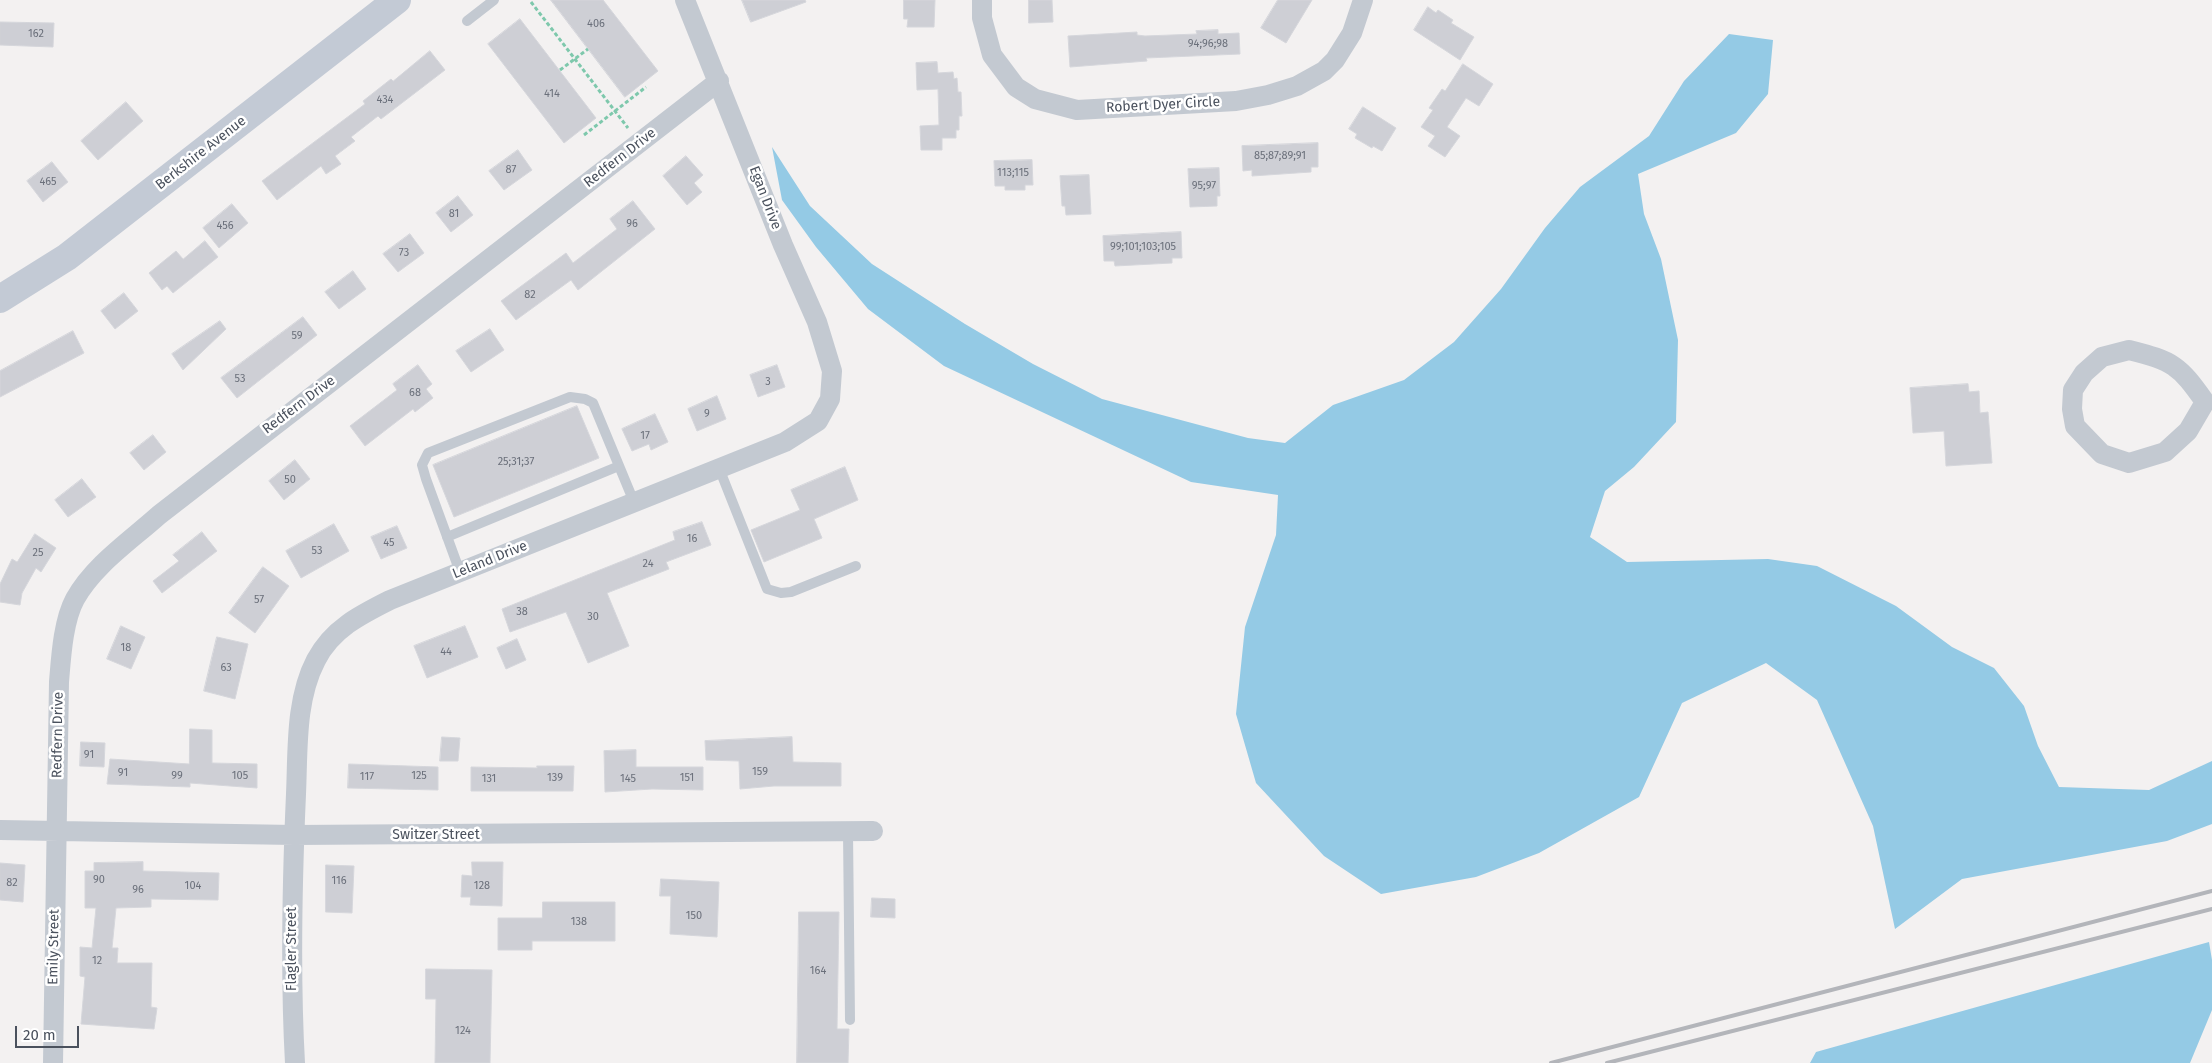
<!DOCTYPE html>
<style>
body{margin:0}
#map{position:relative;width:2212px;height:1063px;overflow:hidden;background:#f3f1f1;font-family:"Fira Sans",sans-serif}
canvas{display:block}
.scale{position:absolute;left:15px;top:1026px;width:64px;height:22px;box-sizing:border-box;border:2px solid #4a515d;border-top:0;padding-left:6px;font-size:15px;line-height:18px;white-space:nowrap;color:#4a515d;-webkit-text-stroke:4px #fff;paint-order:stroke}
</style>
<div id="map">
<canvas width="2212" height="1063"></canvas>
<div class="scale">20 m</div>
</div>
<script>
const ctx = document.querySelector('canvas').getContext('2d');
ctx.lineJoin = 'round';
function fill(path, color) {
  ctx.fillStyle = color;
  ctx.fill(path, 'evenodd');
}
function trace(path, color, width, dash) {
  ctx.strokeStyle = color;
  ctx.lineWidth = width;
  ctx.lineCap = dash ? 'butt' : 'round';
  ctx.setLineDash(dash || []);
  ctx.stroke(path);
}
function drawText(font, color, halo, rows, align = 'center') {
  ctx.font = font + ' "Fira Sans",sans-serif';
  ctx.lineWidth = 5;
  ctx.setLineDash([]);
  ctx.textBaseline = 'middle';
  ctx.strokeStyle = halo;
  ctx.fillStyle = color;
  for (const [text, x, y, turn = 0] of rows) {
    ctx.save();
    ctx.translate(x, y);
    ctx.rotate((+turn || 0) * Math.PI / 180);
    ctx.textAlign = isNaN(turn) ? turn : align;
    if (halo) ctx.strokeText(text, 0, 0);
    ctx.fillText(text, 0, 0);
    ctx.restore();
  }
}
fill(new Path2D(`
 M 1729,34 L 1773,40 L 1768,94 L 1736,133 L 1638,174 L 1644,214 L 1661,259 L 1678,340 L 1676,422 L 1634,467 L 1605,491 L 1590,537 L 1627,562 L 1768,559 L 1817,566 L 1896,606 L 1952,647 L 1994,668 L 2024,706 L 2038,746 L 2059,787 L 2149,790 L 2212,761 L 2212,824 L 2167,841 L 1962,879 L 1895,929 L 1873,826 L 1817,700 L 1766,663 L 1682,703 L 1639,797 L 1539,853 L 1476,877 L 1381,894 L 1324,856 L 1256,783 L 1236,714 L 1245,627 L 1276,535 L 1278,495 L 1191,482 L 944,366 L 868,309 L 816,247 L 782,200 L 772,147 L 810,206 L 872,264 L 965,324 L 1033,364 L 1102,399 L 1248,438 L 1285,443 L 1333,405 L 1404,380 L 1454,342 L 1501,289 L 1545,228 L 1580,187 L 1649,136 L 1684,81 Z
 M 2209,942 L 2212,960 L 2212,1010 L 2190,1063 L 1810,1063 L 1816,1052 Z`), '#94cae5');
const building = new Path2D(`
 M 551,0 L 603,0 L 658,71 L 625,97 Z
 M 742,0 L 805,0 L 806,2 L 751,22 Z
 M 904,0 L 935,0 L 934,27 L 907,27 L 908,19 L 904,19 Z
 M 1029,0 L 1052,0 L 1053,22 L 1029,23 Z
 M 1278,0 L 1312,0 L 1286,43 L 1261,28 Z
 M 1428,7 L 1436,13 L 1438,10 L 1453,20 L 1451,23 L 1474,37 L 1460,60 L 1414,30 Z
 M 520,19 L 596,118 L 564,143 L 488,44 Z
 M 0,22 L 54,23 L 53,47 L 0,45 Z
 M 1218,30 L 1218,34 L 1239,33 L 1240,54 L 1146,58 L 1147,61 L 1070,67 L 1068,36 L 1137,32 L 1137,35 L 1145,36 L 1197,34 L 1196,31 Z
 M 430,51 L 445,70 L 381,119 L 378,116 L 351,137 L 355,141 L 335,156 L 341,164 L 326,174 L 321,166 L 277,200 L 262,181 L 365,104 L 363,101 L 391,79 L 393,81 Z
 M 937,62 L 938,73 L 953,72 L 954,79 L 957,78 L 958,92 L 961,92 L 962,116 L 959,116 L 959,130 L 956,130 L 956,138 L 942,138 L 942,150 L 921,150 L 920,126 L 939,125 L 938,89 L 917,90 L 916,63 Z
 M 1463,64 L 1493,84 L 1479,106 L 1466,98 L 1447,127 L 1460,136 L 1445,157 L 1428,146 L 1435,136 L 1421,127 L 1433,110 L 1429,108 L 1442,89 L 1445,91 Z
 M 126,102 L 143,121 L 98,160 L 81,141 Z
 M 1363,107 L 1396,128 L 1382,151 L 1373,146 L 1372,148 L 1355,138 L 1357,134 L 1349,129 Z
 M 1318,143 L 1318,167 L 1311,167 L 1311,172 L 1252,176 L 1252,170 L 1243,171 L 1242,146 Z
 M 518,150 L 532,170 L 504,190 L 489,171 Z
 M 686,156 L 703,175 L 694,183 L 702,192 L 687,205 L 663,176 Z
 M 1032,160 L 1033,185 L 1025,185 L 1025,190 L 1005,190 L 1005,186 L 995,186 L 994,161 Z
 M 52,162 L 68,182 L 43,202 L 27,181 Z
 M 1219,168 L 1220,196 L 1217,196 L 1217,206 L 1190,207 L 1188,169 Z
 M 1089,175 L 1091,214 L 1066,215 L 1065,206 L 1062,206 L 1060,176 Z
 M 458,196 L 473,215 L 451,232 L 436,213 Z
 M 633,201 L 655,229 L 578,290 L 571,280 L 516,320 L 501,301 L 566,253 L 573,263 L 617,229 L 610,219 Z
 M 232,204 L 248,223 L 219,248 L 203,228 Z
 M 1181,232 L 1182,258 L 1172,258 L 1172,263 L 1115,266 L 1114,261 L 1104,261 L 1103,236 Z
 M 410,234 L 424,253 L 398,272 L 383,254 Z
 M 205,241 L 218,257 L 173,293 L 167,286 L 162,290 L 149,273 L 176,251 L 183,259 Z
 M 353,271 L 366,289 L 339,309 L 325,292 Z
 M 124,293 L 138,311 L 115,329 L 101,311 Z
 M 303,317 L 317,335 L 237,398 L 221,378 Z
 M 220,321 L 226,329 L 183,370 L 172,354 Z
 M 490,329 L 504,350 L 471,372 L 456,351 Z
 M 73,331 L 84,353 L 0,397 L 0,371 Z
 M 418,365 L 432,384 L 426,389 L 433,398 L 415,412 L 413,409 L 365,446 L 350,426 L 397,390 L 393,384 Z
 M 777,365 L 785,387 L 758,397 L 750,375 Z
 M 1968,384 L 1969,392 L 1979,391 L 1980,413 L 1988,412 L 1992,463 L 1946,466 L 1944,431 L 1913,433 L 1910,388 Z
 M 717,396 L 726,419 L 697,431 L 688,409 Z
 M 577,406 L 599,458 L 454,517 L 433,465 Z
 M 655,414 L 668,442 L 651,450 L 649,444 L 632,451 L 622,429 Z
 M 153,435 L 166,452 L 144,470 L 130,453 Z
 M 295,460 L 310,479 L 284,500 L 269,481 Z
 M 845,467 L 858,500 L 814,519 L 822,538 L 764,562 L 751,530 L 800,510 L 791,490 Z
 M 82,479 L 96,497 L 68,517 L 55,500 Z
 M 702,522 L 711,545 L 666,562 L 669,569 L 607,593 L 629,646 L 588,663 L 566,612 L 510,632 L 502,609 L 675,540 L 673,532 Z
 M 334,524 L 349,551 L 301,578 L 286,551 Z
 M 397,526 L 407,548 L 381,559 L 371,537 Z
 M 202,532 L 217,551 L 162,593 L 153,581 L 179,561 L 173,555 Z
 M 35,534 L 56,548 L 41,572 L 36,568 L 22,593 L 20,605 L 0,602 L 0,584 L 12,559 L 17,562 Z
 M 263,567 L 289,586 L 255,633 L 229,613 Z
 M 121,626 L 145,637 L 131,669 L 107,659 Z
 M 465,626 L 478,657 L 427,678 L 414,646 Z
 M 217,637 L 248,644 L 235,699 L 204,691 Z
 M 517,639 L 526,660 L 506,669 L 497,648 Z
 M 190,729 L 212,730 L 212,763 L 257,764 L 257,788 L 190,783 L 190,787 L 107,784 L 110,759 L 189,764 Z
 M 442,737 L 460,738 L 458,761 L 440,761 Z
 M 792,737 L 793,762 L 841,763 L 841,786 L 774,786 L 740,789 L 739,761 L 706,760 L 705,741 Z
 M 81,742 L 105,743 L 104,767 L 80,766 Z
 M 636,750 L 636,767 L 703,767 L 703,790 L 652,789 L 605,792 L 604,751 Z
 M 349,764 L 438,767 L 438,790 L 348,788 Z
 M 537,766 L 574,766 L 573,791 L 471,791 L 471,767 L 537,768 Z
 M 143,862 L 143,871 L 219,873 L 218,900 L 151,899 L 151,907 L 116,908 L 112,948 L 118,948 L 117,963 L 152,963 L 151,1007 L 157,1008 L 154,1029 L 81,1024 L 85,977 L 80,976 L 80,947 L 92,948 L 96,908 L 85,908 L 85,871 L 94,871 L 94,863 Z
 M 472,862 L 503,862 L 502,906 L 470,905 L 471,897 L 461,897 L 462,875 L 472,876 Z
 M 0,863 L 25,865 L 23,902 L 0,900 Z
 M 326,865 L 354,866 L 352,913 L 326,912 Z
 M 661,879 L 719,882 L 717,937 L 670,934 L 671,896 L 660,896 Z
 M 872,898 L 895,899 L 895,918 L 871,917 Z
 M 543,902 L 615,902 L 615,941 L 532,941 L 532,950 L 498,950 L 498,918 L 542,918 Z
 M 799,912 L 839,912 L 837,1029 L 849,1029 L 848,1063 L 797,1063 Z
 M 426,969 L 492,970 L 490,1063 L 435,1063 L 436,999 L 426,999 Z`);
fill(building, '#cecfd5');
trace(building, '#d5d6db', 1);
trace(new Path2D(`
 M 531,2 L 628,128
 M 560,70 L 588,49
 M 584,135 L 646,87`), '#7ec8ac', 3, [4, 2.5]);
trace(new Path2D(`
 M 467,21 L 494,0
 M 719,468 L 767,589 L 781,593 L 791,592 L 856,566
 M 447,537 L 619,466
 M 460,572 L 426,479 L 422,465 L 428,453 L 570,397 L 585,399 L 593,403 L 634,502
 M 848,832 L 850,1020`), '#c3c9d1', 10);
trace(new Path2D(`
 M 982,0 L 982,18 L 992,55 L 1016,87 L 1035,99 L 1077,110 L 1236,101 L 1268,95 L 1297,86 L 1324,71 L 1335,60 L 1352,33 L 1363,0
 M 2129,350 C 2173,361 2179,365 2205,402 L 2188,431 L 2165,452 L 2129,463 L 2102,454 L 2075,426 L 2072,409 L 2073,390 L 2084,373 L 2102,357 Z
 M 0,830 L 294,835 L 873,831
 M 53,1063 L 59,682 C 61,658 63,621 75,599 C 94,565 130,541 159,515 L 719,81
 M 295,1063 C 290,974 292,884 296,794 C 298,751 295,700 316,660 C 332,629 360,615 390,600 L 785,442 L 818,421 L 830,399 L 832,371 L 817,322 L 783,245 L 685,0`), '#c3c9d1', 20);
trace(new Path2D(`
 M 0,299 L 67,257 L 397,0`), '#c3cad5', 28);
trace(new Path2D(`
 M 1551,1063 L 2212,891
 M 1607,1063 L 2212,909`), '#b3b5ba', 4);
drawText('11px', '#6b707b', null, [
 ["406",596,24],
 ["162",36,34],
 ["94;96;98",1208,44],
 ["414",552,94],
 ["434",385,100],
 ["85;87;89;91",1280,156],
 ["87",511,170],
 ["113;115",1013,173],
 ["465",48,182],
 ["95;97",1204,186],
 ["81",454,214],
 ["96",632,224],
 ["456",225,226],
 ["99;101;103;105",1143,247],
 ["73",404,253],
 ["82",530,295],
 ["59",297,336],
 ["53",240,379],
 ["3",768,382],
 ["68",415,393],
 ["9",707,414],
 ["17",645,436],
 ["25;31;37",516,462],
 ["50",290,480],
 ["16",692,539],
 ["45",389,543],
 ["53",317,551],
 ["25",38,553],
 ["24",648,564],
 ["57",259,600],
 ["38",522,612],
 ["30",593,617],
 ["18",126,648],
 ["44",446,652],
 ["63",226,668],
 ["91",89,755],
 ["159",760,772],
 ["91",123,773],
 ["99",177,776],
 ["105",240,776],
 ["125",419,776],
 ["117",367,777],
 ["139",555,778],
 ["151",687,778],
 ["131",489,779],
 ["145",628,779],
 ["90",99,880],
 ["116",339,881],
 ["82",12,883],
 ["104",193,886],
 ["128",482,886],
 ["96",138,890],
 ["150",694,916],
 ["138",579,922],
 ["12",97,961],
 ["164",818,971],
 ["124",463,1031]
]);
drawText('14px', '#4a515d', '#fff', [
 ["Robert Dyer Circle",1163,105,-3],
 ["Berkshire Avenue",201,153,-38],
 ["Redfern Drive",620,158,-38],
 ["Egan Drive",765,198,69],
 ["Redfern Drive",299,405,-37],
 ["Leland Drive",490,560,-22],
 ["Redfern Drive",58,735,-89],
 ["Switzer Street",436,835],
 ["Emily Street",54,947,-89],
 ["Flagler Street",292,949,-90]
]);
</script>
